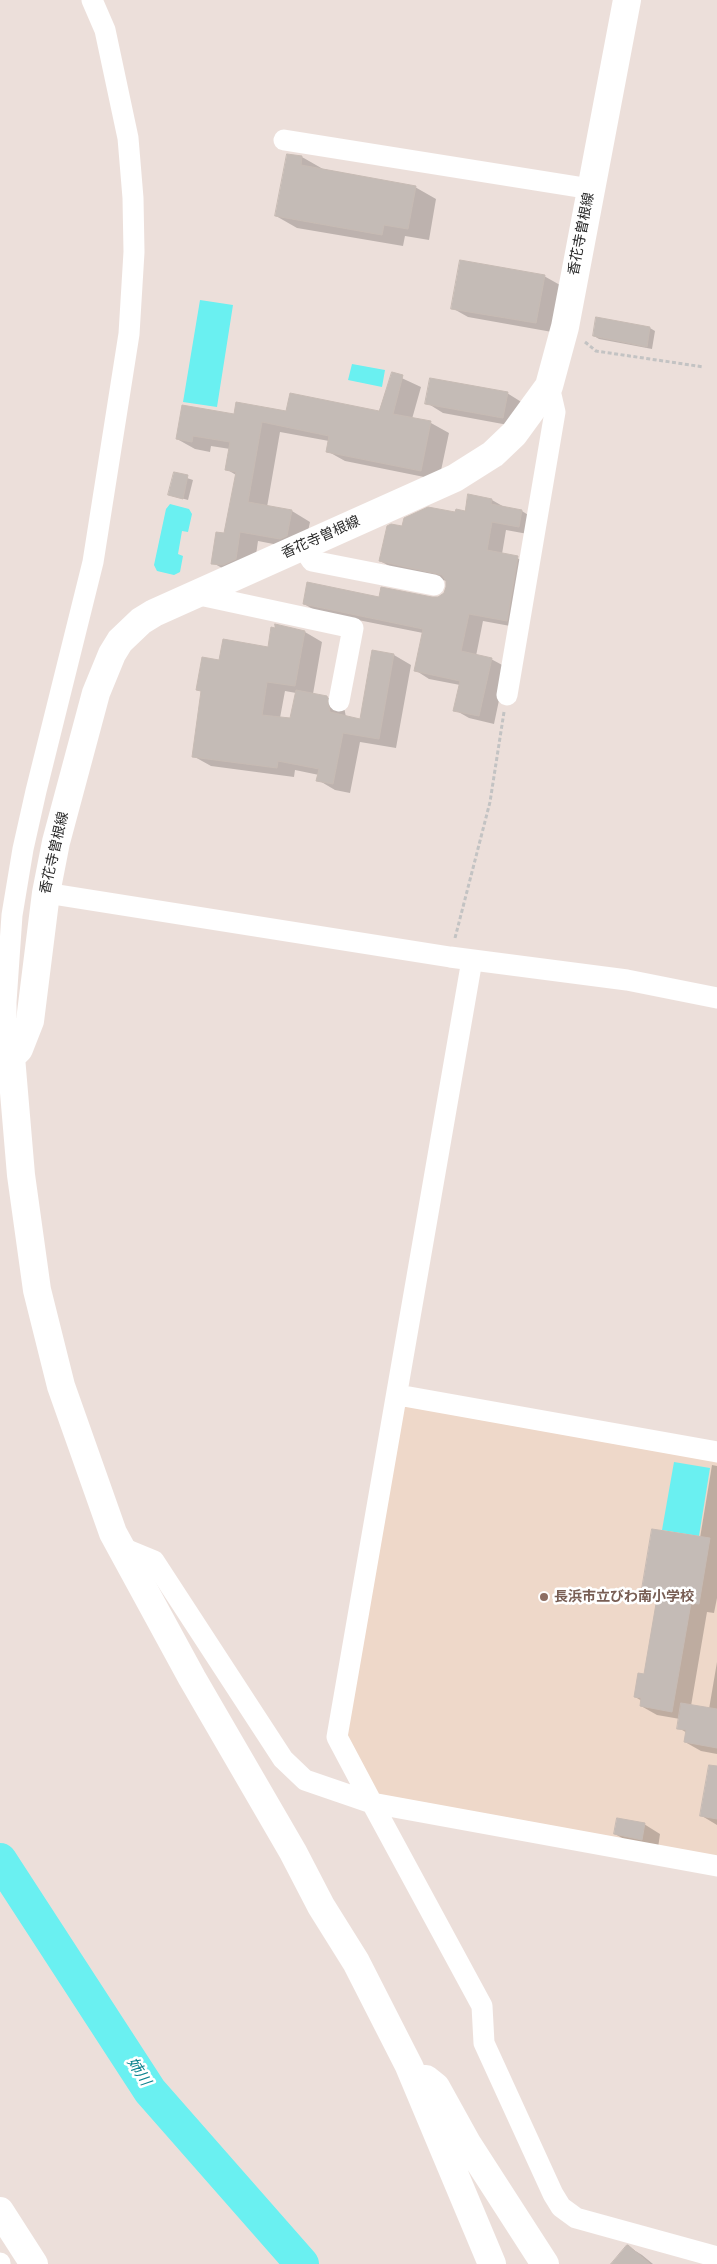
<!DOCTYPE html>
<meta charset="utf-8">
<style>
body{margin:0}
canvas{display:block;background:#ecdfda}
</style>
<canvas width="717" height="2264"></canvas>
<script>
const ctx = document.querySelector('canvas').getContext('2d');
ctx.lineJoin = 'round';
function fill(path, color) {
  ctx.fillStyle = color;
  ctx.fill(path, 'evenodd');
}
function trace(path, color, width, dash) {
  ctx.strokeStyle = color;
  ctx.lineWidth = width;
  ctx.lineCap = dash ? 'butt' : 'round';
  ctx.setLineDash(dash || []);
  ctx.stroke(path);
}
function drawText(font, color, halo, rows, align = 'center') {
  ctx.font = font + ' Poppins,"Noto Sans JP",sans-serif';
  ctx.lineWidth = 5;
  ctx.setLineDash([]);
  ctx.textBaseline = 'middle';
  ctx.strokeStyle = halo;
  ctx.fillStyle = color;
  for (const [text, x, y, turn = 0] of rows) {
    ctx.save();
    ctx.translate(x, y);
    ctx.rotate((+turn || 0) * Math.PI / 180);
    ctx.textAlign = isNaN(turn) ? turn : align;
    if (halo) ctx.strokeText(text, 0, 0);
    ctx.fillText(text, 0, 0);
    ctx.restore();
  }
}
fill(new Path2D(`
 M 411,1401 L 717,1456 L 717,1857 L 376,1796 L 347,1738 L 401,1408 Z`), '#eed8c9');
fill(new Path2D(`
 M 200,300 L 233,305 L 217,407 L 183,402 Z
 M 352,364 L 385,370 L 382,387 L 348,380 Z
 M 170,504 L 189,509 L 192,514 L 188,532 L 182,531 L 178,554 L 183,556 L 180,572 L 174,575 L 157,571 L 154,565 L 166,509 Z
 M 674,1462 L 710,1468 L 699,1536 L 662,1530 Z`), '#6af0f1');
fill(new Path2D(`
 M 288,155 L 302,157 L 323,169 L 415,187 L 436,199 L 429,240 L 405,236 L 403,246 L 297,228 L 276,216 Z
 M 544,276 L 560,285 L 552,332 L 468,317 L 452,308 Z
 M 597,318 L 650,328 L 655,331 L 652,349 L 599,339 L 594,336 Z
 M 393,374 L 421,387 L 412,419 L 431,423 L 449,433 L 439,480 L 345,461 L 327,451 L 329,441 L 280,432 L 267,507 L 292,511 L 310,522 L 305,546 L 299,549 L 258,541 L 254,569 L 231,573 L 213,563 L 225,534 L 236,475 L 226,469 L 230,449 L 211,446 L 210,452 L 195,449 L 177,439 L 236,415 L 287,412 L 379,412 Z
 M 507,393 L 523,403 L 519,427 L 443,413 L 427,403 Z
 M 175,474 L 193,480 L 188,500 L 170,495 Z
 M 469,496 L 492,500 L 506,508 L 522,511 L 536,520 L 533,535 L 506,530 L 502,554 L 517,558 L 532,566 L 521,628 L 483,621 L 476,656 L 491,659 L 506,667 L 494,724 L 469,718 L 455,710 L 460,685 L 429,679 L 415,670 L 423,633 L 318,612 L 304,604 L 380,598 L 439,598 L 445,594 L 448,587 L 447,581 L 395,569 L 380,561 L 403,528 L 466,512 Z
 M 276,626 L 305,632 L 322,642 L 313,694 L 327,697 L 344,707 L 346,717 L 361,720 L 394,655 L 411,665 L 396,748 L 360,742 L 350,793 L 335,790 L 318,780 L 319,775 L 295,770 L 294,777 L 211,766 L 193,756 L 202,692 L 198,689 L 220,662 L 269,648 ZM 285,691 L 296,693 L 291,720 L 280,718 Z
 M 712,1465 L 717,1466 L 717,1598 L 714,1613 L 707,1612 L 691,1706 L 709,1709 L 717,1662 L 717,1754 L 701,1751 L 685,1742 L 687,1733 L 679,1728 L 680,1719 L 657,1715 L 641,1706 L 642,1701 L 635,1697 L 645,1676 L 657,1603 L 642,1595 L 700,1538 Z
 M 717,1779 L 717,1825 L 702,1816 Z
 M 644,1824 L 660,1834 L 658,1848 L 631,1843 L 615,1834 Z
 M 629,2247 L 642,2255 L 653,2264 L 614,2264 Z`), '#0003');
trace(new Path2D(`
 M 0,1860 L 150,2091 L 302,2264`), '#6af0f1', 34);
const building = new Path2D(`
 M 287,154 L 302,156 L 301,165 L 416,186 L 408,229 L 384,225 L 382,235 L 275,216 Z
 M 460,260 L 545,275 L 536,323 L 451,309 Z
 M 596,317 L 650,327 L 647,347 L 593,336 Z
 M 392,372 L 403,375 L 393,414 L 431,421 L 421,471 L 326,452 L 329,436 L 262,422 L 248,502 L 292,510 L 287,536 L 280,539 L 240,532 L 236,559 L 223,565 L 211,564 L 216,532 L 224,533 L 236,472 L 225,470 L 230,442 L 193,436 L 192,442 L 176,439 L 182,405 L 234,414 L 236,402 L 286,411 L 290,393 L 379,411 Z
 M 430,378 L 508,392 L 503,418 L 425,404 Z
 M 174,472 L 188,475 L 183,499 L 168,495 Z
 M 468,494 L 492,499 L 491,504 L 522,510 L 519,527 L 492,522 L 487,550 L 518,556 L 507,621 L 469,614 L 461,651 L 492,658 L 479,716 L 453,711 L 460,681 L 414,671 L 423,629 L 303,604 L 307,582 L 379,597 L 381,587 L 432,597 L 438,597 L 444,593 L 446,587 L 446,581 L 442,575 L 379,561 L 387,526 L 391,524 L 402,526 L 404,518 L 428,507 L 455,512 L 456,509 L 465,511 Z
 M 275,624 L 305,631 L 295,686 L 267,682 L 262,715 L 290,718 L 296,690 L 327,696 L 330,712 L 360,719 L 372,650 L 394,654 L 379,739 L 343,733 L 333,784 L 316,781 L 319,769 L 278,761 L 277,768 L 192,757 L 201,691 L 196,690 L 202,657 L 219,660 L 223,639 L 268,647 L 271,627 L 275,628 Z
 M 652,1529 L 710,1538 L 699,1604 L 691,1603 L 672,1712 L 640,1706 L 641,1698 L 634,1697 L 638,1673 L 644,1674 L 657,1598 L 641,1595 Z
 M 681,1703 L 717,1709 L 717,1748 L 684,1742 L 686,1730 L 677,1729 Z
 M 709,1765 L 717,1766 L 717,1819 L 700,1816 Z
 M 617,1818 L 645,1823 L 642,1840 L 614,1834 Z
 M 627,2245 L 628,2245 L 650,2264 L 611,2264 Z`);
fill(building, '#c4bbb6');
trace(building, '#c7bbb4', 1);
trace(new Path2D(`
 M 585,342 L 596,351 L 704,367
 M 455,938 L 490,802 L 504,712`), '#c3c3c3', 3, [4, 2.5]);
trace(new Path2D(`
 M 284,140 L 591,189
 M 302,546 L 312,561 L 434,585
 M 195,594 L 353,628 L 339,701
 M 507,695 L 555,412 L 549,386
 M 46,893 L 450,957 L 627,980 L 717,998
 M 472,960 L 337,1737 L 372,1803 L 717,1866
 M 11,1057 L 6,1024 L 6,1002 L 12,915 L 23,849 L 36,791 L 93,562 L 129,334 L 134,252 L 133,198 L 128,138 L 105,30 L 92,0
 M 398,1395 L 717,1452
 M 120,1547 L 154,1561 L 283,1759 L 305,1780 L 372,1803 L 482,2006 L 484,2043 L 553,2194 L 561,2207 L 576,2218 L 717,2257
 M 0,2263 L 0,2264`), '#fff', 21);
trace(new Path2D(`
 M 11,1057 L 21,1175 L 37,1290 L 61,1386 L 113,1533 L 192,1678 L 293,1852 L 321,1906 L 356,1962 L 409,2066 L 492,2264
 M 0,1059 L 11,1057 L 19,1049 L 30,1021 L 46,893 L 56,842 L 96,693 L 112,654 L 120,641 L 141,621 L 154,613 L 455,478 L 493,454 L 514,434 L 549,386 L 565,327 L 627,0
 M 426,2079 L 436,2087 L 467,2143 L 545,2264
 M 0,2211 L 34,2264`), '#fff', 28);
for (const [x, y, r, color] of [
 [544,1597,5,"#8d6e63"]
]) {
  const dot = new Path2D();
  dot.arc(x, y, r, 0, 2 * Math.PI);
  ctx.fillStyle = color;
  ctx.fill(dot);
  trace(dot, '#fff', 2);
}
drawText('14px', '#292929', '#fff', [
 ["香花寺曽根線",582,234,-79],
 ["香花寺曽根線",321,538,-24],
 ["香花寺曽根線",55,853,-77]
]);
drawText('bold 14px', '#785e54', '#fff', [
 ["長浜市立びわ南小学校",554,1597]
], 'left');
drawText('italic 15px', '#0b828e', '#fff', [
 ["姉川",138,2072,57]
]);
</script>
